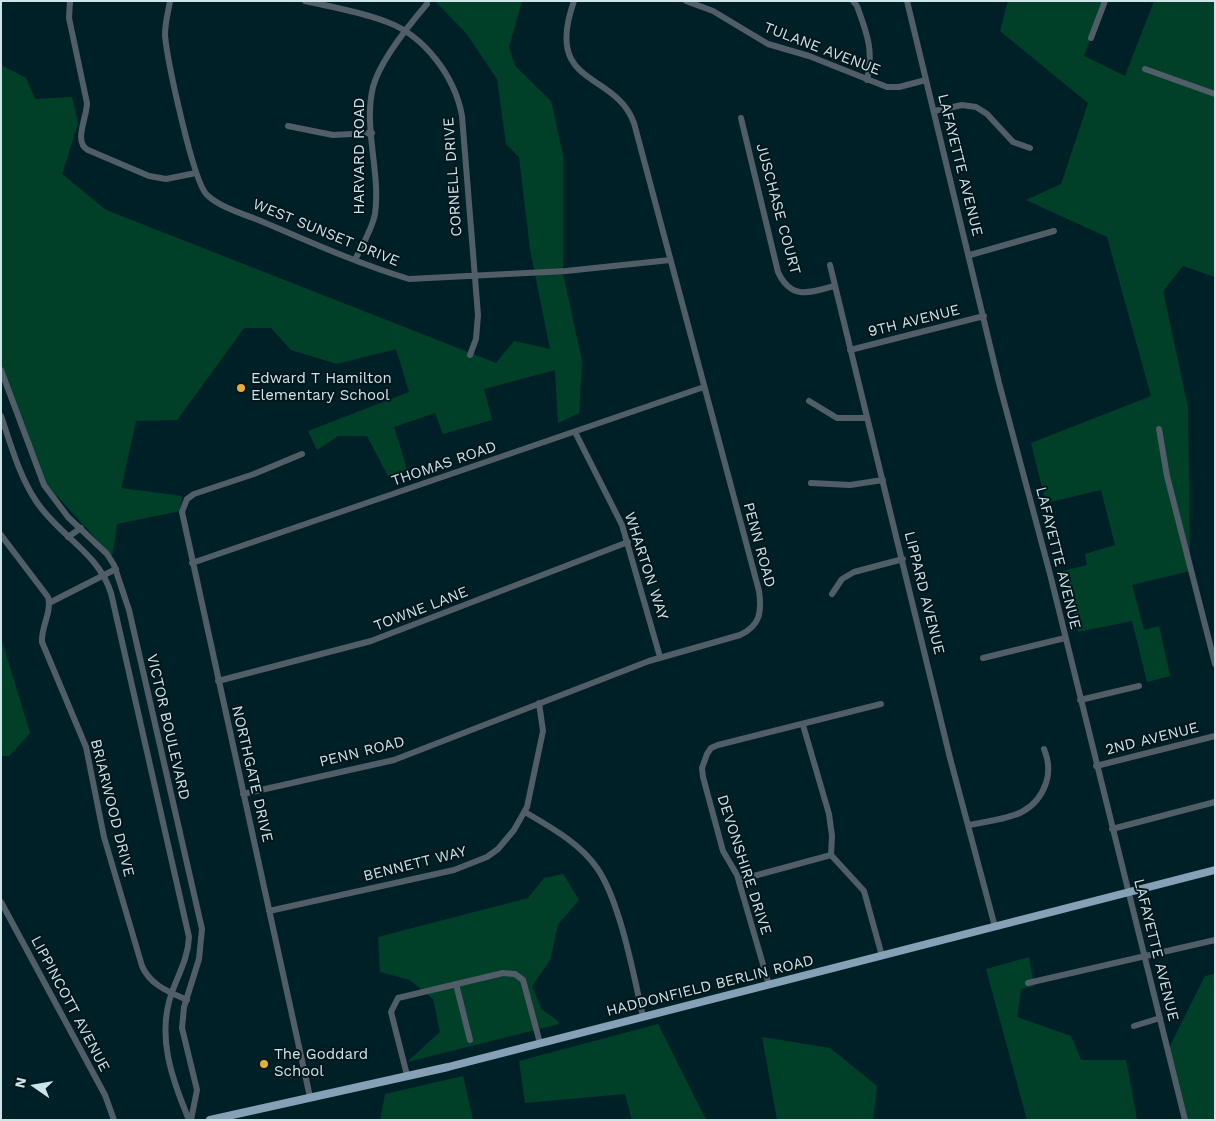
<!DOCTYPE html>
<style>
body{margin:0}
#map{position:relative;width:1216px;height:1121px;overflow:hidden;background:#002027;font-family:"Work Sans",sans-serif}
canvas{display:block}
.frame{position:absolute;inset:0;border:2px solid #cde4e9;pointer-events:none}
.north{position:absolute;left:10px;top:1061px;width:50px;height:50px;-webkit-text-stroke:4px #02161b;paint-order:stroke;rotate:283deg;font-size:14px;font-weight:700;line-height:20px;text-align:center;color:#cde4e9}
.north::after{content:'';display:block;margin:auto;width:18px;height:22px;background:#cde4e9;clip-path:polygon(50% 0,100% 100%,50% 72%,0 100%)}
</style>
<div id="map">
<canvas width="1216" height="1121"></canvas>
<div class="frame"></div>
<div class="north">N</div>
</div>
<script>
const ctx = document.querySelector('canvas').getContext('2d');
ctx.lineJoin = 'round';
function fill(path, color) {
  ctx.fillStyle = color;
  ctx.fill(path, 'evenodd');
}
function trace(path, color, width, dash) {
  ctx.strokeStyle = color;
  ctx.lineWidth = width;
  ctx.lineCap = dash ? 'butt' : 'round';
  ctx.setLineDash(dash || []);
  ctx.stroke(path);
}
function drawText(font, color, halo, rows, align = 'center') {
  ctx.font = font + ' "Work Sans",sans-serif';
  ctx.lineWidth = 4;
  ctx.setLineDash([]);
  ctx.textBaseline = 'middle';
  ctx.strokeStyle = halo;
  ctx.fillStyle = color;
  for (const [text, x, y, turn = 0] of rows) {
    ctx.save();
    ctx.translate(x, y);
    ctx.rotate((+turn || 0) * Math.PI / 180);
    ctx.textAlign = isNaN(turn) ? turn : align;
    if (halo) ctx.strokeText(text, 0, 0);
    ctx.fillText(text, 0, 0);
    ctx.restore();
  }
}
fill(new Path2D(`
 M 435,1 L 522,1 L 509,47 L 515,66 L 551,101 L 563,155 L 563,274 L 582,361 L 579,413 L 558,423 L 555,370 L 484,389 L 492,420 L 443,434 L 435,413 L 394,427 L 407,470 L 388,476 L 367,436 L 338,436 L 317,450 L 308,431 L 409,392 L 396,349 L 337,364 L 291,350 L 271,328 L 244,328 L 177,420 L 136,421 L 121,488 L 182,496 L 180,511 L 117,524 L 112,556 L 43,481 L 1,364 L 1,65 L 26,78 L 35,99 L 72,97 L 78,123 L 62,174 L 106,210 L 496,363 L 514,341 L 550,349 L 530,249 L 519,157 L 506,144 L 497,79 L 466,33 Z
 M 1008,1 L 1104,1 L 1084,56 L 1125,76 L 1154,1 L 1215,1 L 1215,277 L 1183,266 L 1163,291 L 1188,408 L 1190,571 L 1132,585 L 1144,630 L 1159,626 L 1170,676 L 1147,682 L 1132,621 L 1078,632 L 1063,571 L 1087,565 L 1085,554 L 1115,545 L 1101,490 L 1046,503 L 1031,443 L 1151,396 L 1107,237 L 1026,200 L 1061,184 L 1088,103 L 1000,31 Z
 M 1,638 L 30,733 L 9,756 L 1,756 Z
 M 563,874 L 579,900 L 558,924 L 550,960 L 532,986 L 541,1009 L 558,1021 L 559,1024 L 407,1062 L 440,1032 L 433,999 L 410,980 L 380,972 L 378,937 L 528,898 L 544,878 Z
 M 1029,957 L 1034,986 L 1021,989 L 1017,1017 L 1071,1036 L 1081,1060 L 1126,1060 L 1137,1120 L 1027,1120 L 986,969 Z
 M 1215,974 L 1215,1120 L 1187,1120 L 1169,1048 L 1205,976 Z
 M 658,1024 L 706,1120 L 632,1120 L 625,1094 L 525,1103 L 519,1061 Z
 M 762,1037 L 830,1048 L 877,1086 L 873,1120 L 777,1120 Z
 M 463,1076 L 473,1120 L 380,1120 L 385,1094 Z`), '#004028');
trace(new Path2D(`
 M 70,1 L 69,18 L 87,103 C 87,118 73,142 88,150 L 149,176 L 166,179 L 196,173
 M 170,1 C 168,13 165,23 165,35 C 167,59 193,182 207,195 C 221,208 244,214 261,221 C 310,242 359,264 409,279 L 566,271 L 670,260
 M 305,1 C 332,7 362,12 387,22 C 425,36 455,77 462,116 L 478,315 L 476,339 L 470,355
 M 686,1 L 713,11 L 768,44 L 809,56 L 887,87 L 899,87 L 926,80
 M 853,1 L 857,6 C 867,34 874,50 867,80
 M 907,1 L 999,383 L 1050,574 L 1185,1120
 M 1091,38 L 1105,1
 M 1145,69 L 1215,94
 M 934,111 L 962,105 L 976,107 L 987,114 L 1013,142 L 1030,148
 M 741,118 L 778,272 C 791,300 809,293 834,286
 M 288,126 L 333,135 L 372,133
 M 970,255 L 1054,231
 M 355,260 C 362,245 372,230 375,214 C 381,173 363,128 373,87 C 380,60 409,25 427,4
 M 830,265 L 950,758 L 995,927
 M 850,350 L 984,316
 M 1,370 L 44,485 L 68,517 L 107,554 L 114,565 L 129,610 L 202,929 L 199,959 L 184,1007 L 182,1028 L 197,1090 L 191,1120
 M 809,401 L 837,418 L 866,418
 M 1,416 C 11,445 19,475 36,501 C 59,536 98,552 111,593 L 189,937 C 188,958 179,973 172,992 C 156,1036 172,1079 189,1120
 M 1159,429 L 1167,476 L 1215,664
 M 575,432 L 622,525 L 660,657
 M 302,454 L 254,474 L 194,494 L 187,499 L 182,512 L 310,1097
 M 811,483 L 850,485 L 883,480
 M 1,535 L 48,597 C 52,613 41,626 42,642 L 86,747 L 104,837 L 142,966 C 150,985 169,992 187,1000
 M 68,537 L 81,528
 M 192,563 L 704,387
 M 832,594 L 842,579 L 854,572 L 903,559
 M 49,603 L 116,569
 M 983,658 L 1065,638
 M 218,681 L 371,641 L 628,542
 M 1080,700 L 1139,686
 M 803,725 L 829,814 L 832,836 L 831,855
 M 1096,766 L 1215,736
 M 243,794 L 394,760 L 649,661 L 740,635 C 760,626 762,612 759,591 L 634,123 C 615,70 543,88 574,1
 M 525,812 C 550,827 580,843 597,868 C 620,901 634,976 643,1017
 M 969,825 C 1001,818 1034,819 1046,783 C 1050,771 1049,761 1044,749
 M 1112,829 L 1215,802
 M 831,855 L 864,891 L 882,956
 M 739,880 L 831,855
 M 1,902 L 105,1095 L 114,1120
 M 269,911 L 454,870 L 487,857 L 498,849 L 514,830 L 527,807 L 543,731 L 539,703
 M 1028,983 L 1215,940
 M 456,984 L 470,1040
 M 769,985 L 737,875 L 723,851 L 703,777 L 702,768 L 707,754 L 711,748 L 718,745 L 881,704
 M 1134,1026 L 1160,1018
 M 407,1075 L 391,1012 L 398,998 L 503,973 L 515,974 L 523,980 L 540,1043`), '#515e68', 6);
trace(new Path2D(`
 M 210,1120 L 448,1067 L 1215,870`), '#86a0b5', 8);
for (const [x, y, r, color] of [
 [241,388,5,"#e6ad36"],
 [264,1064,5,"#e6ad36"]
]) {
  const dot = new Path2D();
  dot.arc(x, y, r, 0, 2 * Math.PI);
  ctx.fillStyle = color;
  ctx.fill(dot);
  trace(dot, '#02161b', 2);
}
drawText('15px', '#cde4e9', '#02161b', [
 ["TULANE AVENUE",822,49,21],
 ["HARVARD ROAD",360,156,-90],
 ["LAFAYETTE AVENUE",960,165,76],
 ["CORNELL DRIVE",453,177,-94],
 ["JUSCHASE COURT",778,209,75],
 ["WEST SUNSET DRIVE",326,233,22],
 ["9TH AVENUE",914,321,-14],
 ["THOMAS ROAD",444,464,-19],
 ["PENN ROAD",759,545,75],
 ["LAFAYETTE AVENUE",1058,558,76],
 ["WHARTON WAY",646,566,72],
 ["LIPPARD AVENUE",924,593,76],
 ["TOWNE LANE",421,609,-21],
 ["VICTOR BOULEVARD",168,727,77],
 ["2ND AVENUE",1152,739,-14],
 ["PENN ROAD",362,752,-14],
 ["NORTHGATE DRIVE",252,774,77],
 ["BRIARWOOD DRIVE",112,808,76],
 ["BENNETT WAY",415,864,-14],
 ["DEVONSHIRE DRIVE",744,865,72],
 ["LAFAYETTE AVENUE",1156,950,76],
 ["HADDONFIELD BERLIN ROAD",710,986,-14],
 ["LIPPINCOTT AVENUE",70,1004,62]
]);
drawText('15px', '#cde4e9', '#02161b', [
 ["Edward T Hamilton",251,379],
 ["Elementary School",251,396],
 ["The Goddard",274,1055],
 ["School",274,1072]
], 'left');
</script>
